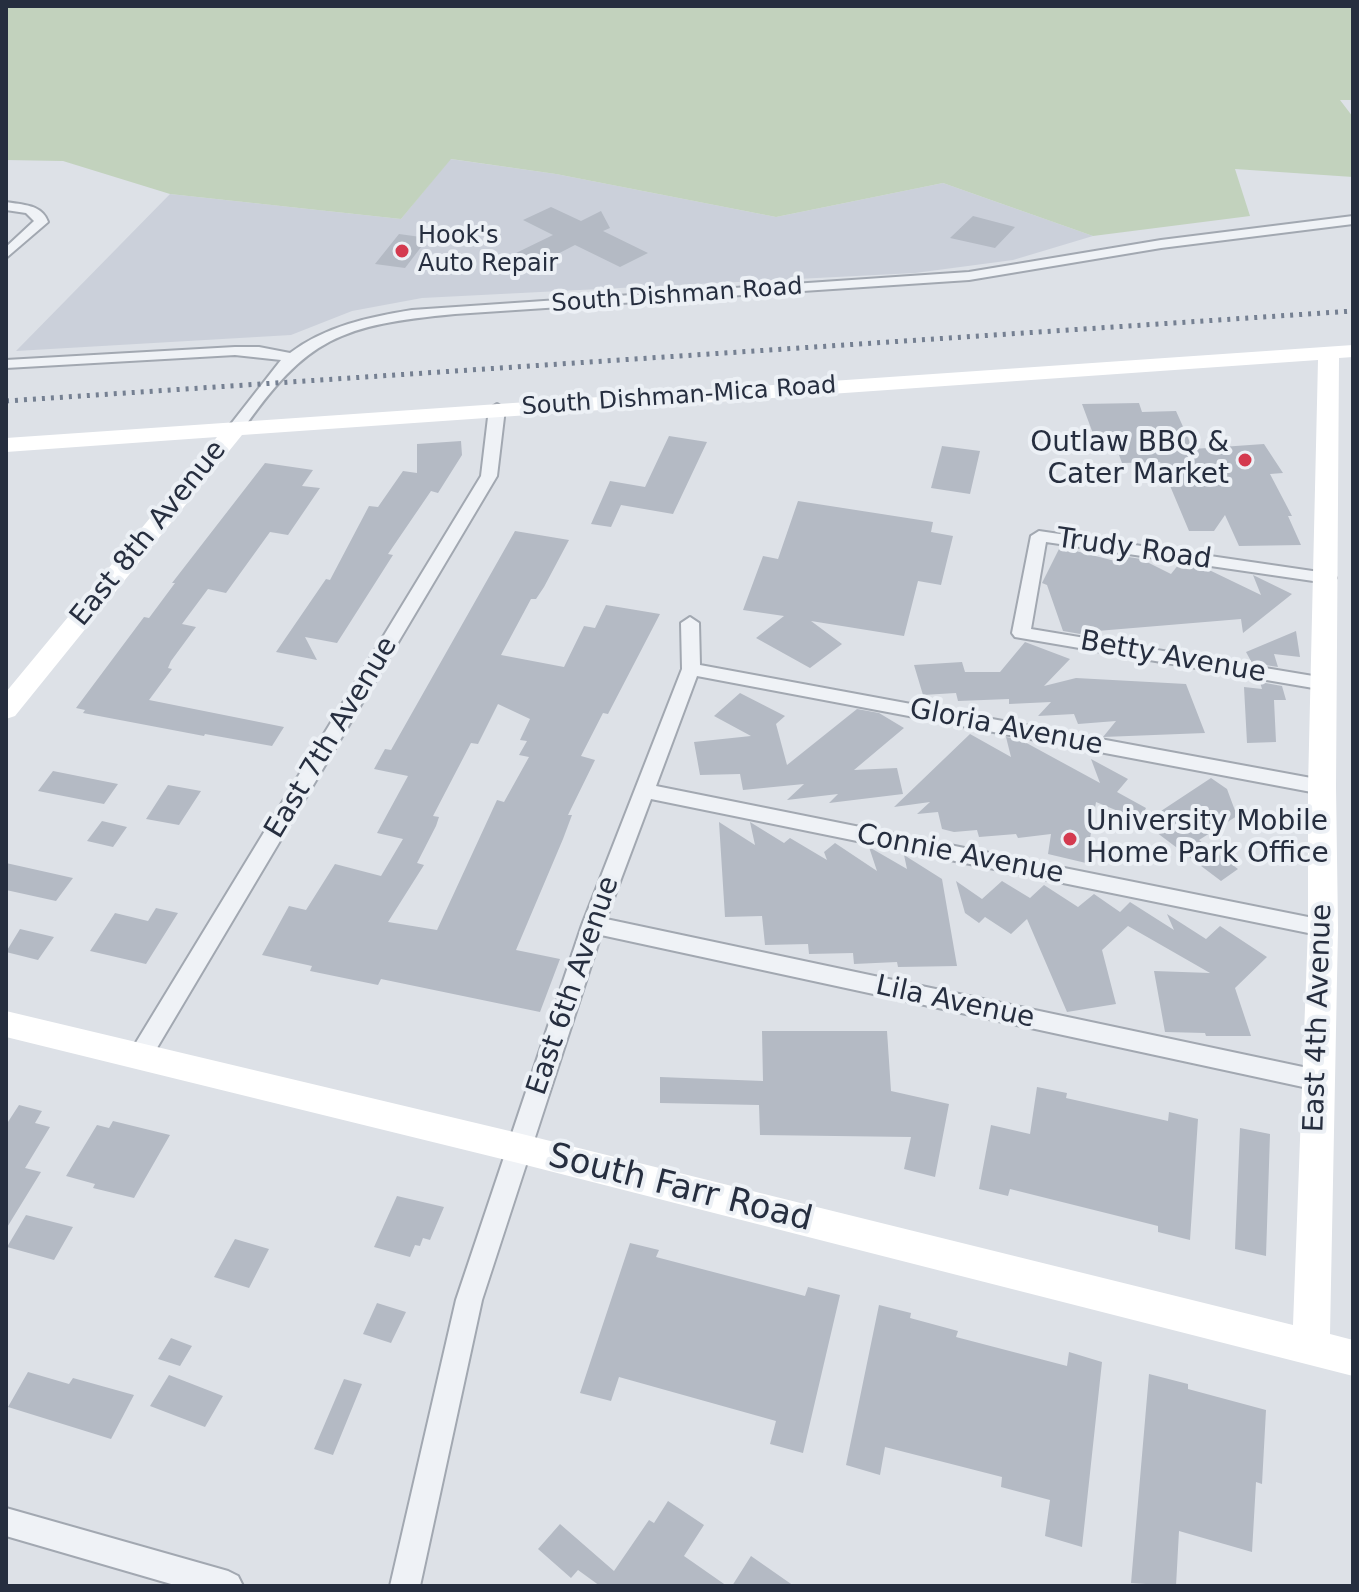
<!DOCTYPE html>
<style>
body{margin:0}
#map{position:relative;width:1359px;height:1592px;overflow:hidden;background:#dde1e7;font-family:"DejaVu Sans",sans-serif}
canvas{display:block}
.frame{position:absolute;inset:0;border:8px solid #262e3f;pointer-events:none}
</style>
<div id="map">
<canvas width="1359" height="1592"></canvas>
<div class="frame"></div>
</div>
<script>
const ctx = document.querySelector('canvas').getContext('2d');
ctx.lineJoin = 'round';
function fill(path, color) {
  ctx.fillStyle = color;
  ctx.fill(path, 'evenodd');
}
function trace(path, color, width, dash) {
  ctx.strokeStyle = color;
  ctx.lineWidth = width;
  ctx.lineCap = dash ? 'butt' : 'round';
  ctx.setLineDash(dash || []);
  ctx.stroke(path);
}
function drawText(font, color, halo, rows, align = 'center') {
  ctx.font = font + ' "DejaVu Sans",sans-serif';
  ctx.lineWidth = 8;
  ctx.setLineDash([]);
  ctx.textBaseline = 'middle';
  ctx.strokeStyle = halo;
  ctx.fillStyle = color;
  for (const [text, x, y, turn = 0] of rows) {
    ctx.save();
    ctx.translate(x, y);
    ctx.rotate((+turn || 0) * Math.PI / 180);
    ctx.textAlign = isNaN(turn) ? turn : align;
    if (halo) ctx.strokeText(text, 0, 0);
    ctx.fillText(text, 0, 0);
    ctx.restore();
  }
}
fill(new Path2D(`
 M 450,159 L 556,174 L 776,217 L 943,183 L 1093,236 L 1013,260 L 915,273 L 422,298 L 352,311 L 291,335 L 16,351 L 170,194 L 401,219 Z`), '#cbd0da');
fill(new Path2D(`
 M 6,6 L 1353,6 L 1353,100 L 1340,100 L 1353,117 L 1353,177 L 1235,169 L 1250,216 L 1093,236 L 943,183 L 776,217 L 556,174 L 451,159 L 401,219 L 170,194 L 63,161 L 6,160 Z`), '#c2d2bd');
fill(new Path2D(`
 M 551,207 L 581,221 L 601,211 L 610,228 L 603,231 L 648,253 L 620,267 L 575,245 L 538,264 L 516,253 L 553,235 L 523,220 Z
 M 973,216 L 1015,227 L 995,248 L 950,238 Z
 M 399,234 L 428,238 L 405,268 L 375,264 Z
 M 1139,403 L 1142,412 L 1176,411 L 1193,449 L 1264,444 L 1283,473 L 1270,474 L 1292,516 L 1288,516 L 1301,545 L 1239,546 L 1225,515 L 1214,531 L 1189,531 L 1160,462 L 1122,463 L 1116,447 L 1098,447 L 1082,404 Z
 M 669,436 L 707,442 L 673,514 L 621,505 L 611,527 L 591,524 L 610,481 L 645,487 Z
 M 461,441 L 462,455 L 438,493 L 431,491 L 388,554 L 393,555 L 337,643 L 305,637 L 317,660 L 276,652 L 326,579 L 330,580 L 369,506 L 378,507 L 403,471 L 417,473 L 417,444 Z
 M 942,446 L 980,451 L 970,494 L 931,488 Z
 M 265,463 L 313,470 L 302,486 L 320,488 L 288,535 L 270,532 L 226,593 L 208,589 L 182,624 L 196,627 L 171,661 L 168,668 L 172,669 L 149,700 L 284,727 L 272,746 L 205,734 L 204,736 L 83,713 L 85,710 L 76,708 L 144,617 L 149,618 L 175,583 L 172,583 Z
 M 798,501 L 933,522 L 931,532 L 953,536 L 941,585 L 918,581 L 904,636 L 811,621 L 842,644 L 810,668 L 756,638 L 784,616 L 743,610 L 763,556 L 778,559 Z
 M 515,531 L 569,540 L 544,587 L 536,599 L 531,599 L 501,655 L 564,667 L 584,626 L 595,628 L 606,605 L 660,614 L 608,714 L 603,713 L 581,756 L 595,760 L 568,815 L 572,815 L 563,839 L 516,950 L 560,959 L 540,1012 L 381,979 L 378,985 L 310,971 L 312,966 L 262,955 L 289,906 L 306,910 L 335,864 L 381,876 L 403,839 L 377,833 L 408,776 L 374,769 L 385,749 L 391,750 ZM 498,704 L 530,719 L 520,740 L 527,741 L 519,755 L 529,757 L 504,802 L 497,800 L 437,930 L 388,922 L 424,865 L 417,863 L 436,826 L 439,817 L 433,816 L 471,743 L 478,744 Z
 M 1060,547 L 1119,562 L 1116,555 L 1141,559 L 1171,574 L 1179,564 L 1205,568 L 1261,595 L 1253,575 L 1292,594 L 1243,633 L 1241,619 L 1097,631 L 1092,636 L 1063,631 L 1047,585 L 1042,583 Z
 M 1296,631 L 1300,657 L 1274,654 L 1278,667 L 1252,663 L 1246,652 Z
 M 1025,642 L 1070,659 L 1044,686 L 1076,678 L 1186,684 L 1205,733 L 1103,737 L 1116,721 L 1078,724 L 1074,714 L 1038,716 L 1051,702 L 1009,704 L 1009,699 L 958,701 L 956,693 L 923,695 L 914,665 L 962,662 L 965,672 L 1000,672 Z
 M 1260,682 L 1282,686 L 1286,700 L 1274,700 L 1276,742 L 1247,743 L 1244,687 L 1262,689 Z
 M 740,693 L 785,716 L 776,724 L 787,765 L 857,709 L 879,713 L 904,728 L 854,770 L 897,768 L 903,794 L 829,803 L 838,794 L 787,800 L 804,784 L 743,790 L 740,774 L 700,775 L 694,742 L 751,736 L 714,716 Z
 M 970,734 L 1011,757 L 1006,737 L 1021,740 L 1100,783 L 1091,759 L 1128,779 L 1117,792 L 1146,808 L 1144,812 L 1161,811 L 1211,778 L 1227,789 L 1237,816 L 1199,840 L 1238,869 L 1221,881 L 1140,820 L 1096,802 L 1086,863 L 1048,854 L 1051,834 L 1018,838 L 1016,834 L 979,837 L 977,830 L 954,832 L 942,829 L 938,812 L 917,814 L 930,802 L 894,807 Z
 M 53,771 L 118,784 L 104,804 L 38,791 Z
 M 168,785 L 201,791 L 179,825 L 146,819 Z
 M 102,821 L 127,827 L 113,847 L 87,841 Z
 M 719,822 L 755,845 L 750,822 L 784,843 L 790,838 L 827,860 L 824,852 L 835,843 L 877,871 L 869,847 L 907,869 L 904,855 L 942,879 L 957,966 L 898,967 L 897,962 L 854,964 L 853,953 L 809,954 L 808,944 L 765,945 L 762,916 L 725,917 Z
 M 6,863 L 73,878 L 56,901 L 6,890 Z
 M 956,881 L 982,899 L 1002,881 L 1030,898 L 1044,885 L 1078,907 L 1094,894 L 1120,912 L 1130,902 L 1174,930 L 1167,914 L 1206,939 L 1220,926 L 1267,957 L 1235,988 L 1251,1036 L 1206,1036 L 1205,1033 L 1165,1032 L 1154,971 L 1210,973 L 1128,926 L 1102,950 L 1116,1004 L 1067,1012 L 1027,919 L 1011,934 L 985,917 L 979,923 L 965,913 Z
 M 156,908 L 178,913 L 146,964 L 90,951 L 115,913 L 148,921 Z
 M 20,929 L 54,937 L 38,960 L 6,952 Z
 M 762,1031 L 887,1031 L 891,1091 L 949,1104 L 935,1177 L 904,1169 L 911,1137 L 760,1135 L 759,1105 L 660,1103 L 660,1077 L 763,1081 Z
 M 1037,1087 L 1067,1093 L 1066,1098 L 1168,1121 L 1169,1112 L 1198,1119 L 1190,1240 L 1158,1232 L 1158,1226 L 1010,1189 L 1008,1196 L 979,1189 L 991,1125 L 1030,1134 Z
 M 19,1105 L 42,1111 L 35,1123 L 50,1127 L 25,1168 L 41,1172 L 6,1229 L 6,1125 Z
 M 113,1121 L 170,1135 L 134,1198 L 93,1188 L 95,1184 L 66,1176 L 97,1125 L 109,1128 Z
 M 1240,1128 L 1270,1134 L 1266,1256 L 1235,1249 Z
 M 397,1196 L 444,1207 L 430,1240 L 423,1238 L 420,1246 L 415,1245 L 410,1257 L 374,1247 Z
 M 26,1215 L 73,1227 L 54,1260 L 7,1247 Z
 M 235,1239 L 269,1249 L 249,1288 L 214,1277 Z
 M 630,1243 L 659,1250 L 656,1257 L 805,1296 L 808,1287 L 840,1295 L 803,1453 L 770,1444 L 776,1421 L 619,1377 L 611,1401 L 580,1393 Z
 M 377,1303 L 406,1312 L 391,1343 L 363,1334 Z
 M 879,1305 L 911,1313 L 910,1318 L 958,1331 L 956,1337 L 1067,1366 L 1069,1352 L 1102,1362 L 1082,1547 L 1045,1536 L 1050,1500 L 1001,1487 L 1002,1477 L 885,1447 L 880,1475 L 846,1465 Z
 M 171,1338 L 192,1346 L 180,1366 L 158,1359 Z
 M 28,1372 L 69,1384 L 73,1378 L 134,1395 L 111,1439 L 8,1407 Z
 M 1149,1374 L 1188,1384 L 1188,1389 L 1266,1410 L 1262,1484 L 1256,1482 L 1252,1552 L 1179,1531 L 1176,1586 L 1131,1583 Z
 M 169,1375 L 223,1396 L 205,1427 L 150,1406 Z
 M 344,1379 L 362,1384 L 333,1455 L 314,1449 Z
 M 668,1501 L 704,1525 L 684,1556 L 727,1586 L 600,1586 L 578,1570 L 571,1578 L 538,1549 L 560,1524 L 614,1571 L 649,1520 L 654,1523 Z
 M 751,1556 L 794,1586 L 732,1586 Z`), '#b4bac4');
const street = new Path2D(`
 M 6,202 C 22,205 42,204 48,222 L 6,258 L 6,247 L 34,221 L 26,213 L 6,210 Z
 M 1353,216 L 1353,224 L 1161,248 L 969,280 L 455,314 C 341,325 307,337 241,432 L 235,434 L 227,429 L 281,360 L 235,355 L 6,368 L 6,360 L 235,347 L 259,347 L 290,353 C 326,326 369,317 412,310 L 969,272 L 1161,240 Z
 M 497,404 L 505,409 L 497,476 L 148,1063 L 140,1066 L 132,1063 L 128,1056 L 132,1049 L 481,476 L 489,409 Z
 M 1039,531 L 1333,574 L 1336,578 L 1327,583 L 1046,542 L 1031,629 L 1325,678 L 1334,684 L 1325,690 L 1015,637 L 1012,633 L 1031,536 Z
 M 690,617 L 699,623 L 700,665 L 1322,780 L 1332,787 L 1322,794 L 697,676 L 656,786 L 1323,920 L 1331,922 L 1334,928 L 1331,934 L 1323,936 L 651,799 L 606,919 L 1317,1070 L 1325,1073 L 1329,1080 L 1325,1087 L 1317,1090 L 601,935 L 482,1300 L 420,1586 L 390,1586 L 456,1300 L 582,925 L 682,669 L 681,623 Z
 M 6,1508 L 228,1571 L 238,1576 L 243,1586 L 178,1586 L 6,1536 Z`);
trace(street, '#a2a8b1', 4);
fill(street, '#eff2f6');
fill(new Path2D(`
 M 1353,345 L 1353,357 L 1339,358 L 1336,787 L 1338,928 L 1330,1334 L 1353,1340 L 1353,1376 L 518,1163 L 6,1037 L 6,1011 L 518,1133 L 1293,1325 L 1308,928 L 1308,787 L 1318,360 L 242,435 L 15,716 L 6,719 L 6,692 L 217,437 L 6,452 L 6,438 Z`), '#fff');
trace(new Path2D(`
 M 6,401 L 1353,311`), '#758092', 5, [3, 6]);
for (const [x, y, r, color] of [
 [402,251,8,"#d43a4f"],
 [1245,460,8,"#d43a4f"],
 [1070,839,8,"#d43a4f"]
]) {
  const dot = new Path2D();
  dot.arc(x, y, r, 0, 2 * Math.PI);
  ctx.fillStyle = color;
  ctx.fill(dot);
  trace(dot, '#ecf0f5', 3);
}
drawText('24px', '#262e3f', '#ecf0f5', [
 ["Hook's",418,237],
 ["Auto Repair",418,265]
], 'left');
drawText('24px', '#262e3f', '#ecf0f5', [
 ["South Dishman Road",677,296,-4],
 ["South Dishman-Mica Road",679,397,-4]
]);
drawText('28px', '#262e3f', '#ecf0f5', [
 ["Outlaw BBQ &",1229,444],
 ["Cater Market",1229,476],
 ["University Mobile",1086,823,"left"],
 ["Home Park Office",1086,855,"left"]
], 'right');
drawText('28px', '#262e3f', '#ecf0f5', [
 ["East 8th Avenue",149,534,-51],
 ["Trudy Road",1134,550,8],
 ["Betty Avenue",1173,658,10],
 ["Gloria Avenue",1006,728,11],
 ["East 7th Avenue",332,738,-59],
 ["Connie Avenue",960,855,11],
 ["East 6th Avenue",574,986,-71],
 ["Lila Avenue",955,1003,12],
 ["East 4th Avenue",1319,1018,-88]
]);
drawText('34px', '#262e3f', '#ecf0f5', [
 ["South Farr Road",680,1189,14]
]);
</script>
